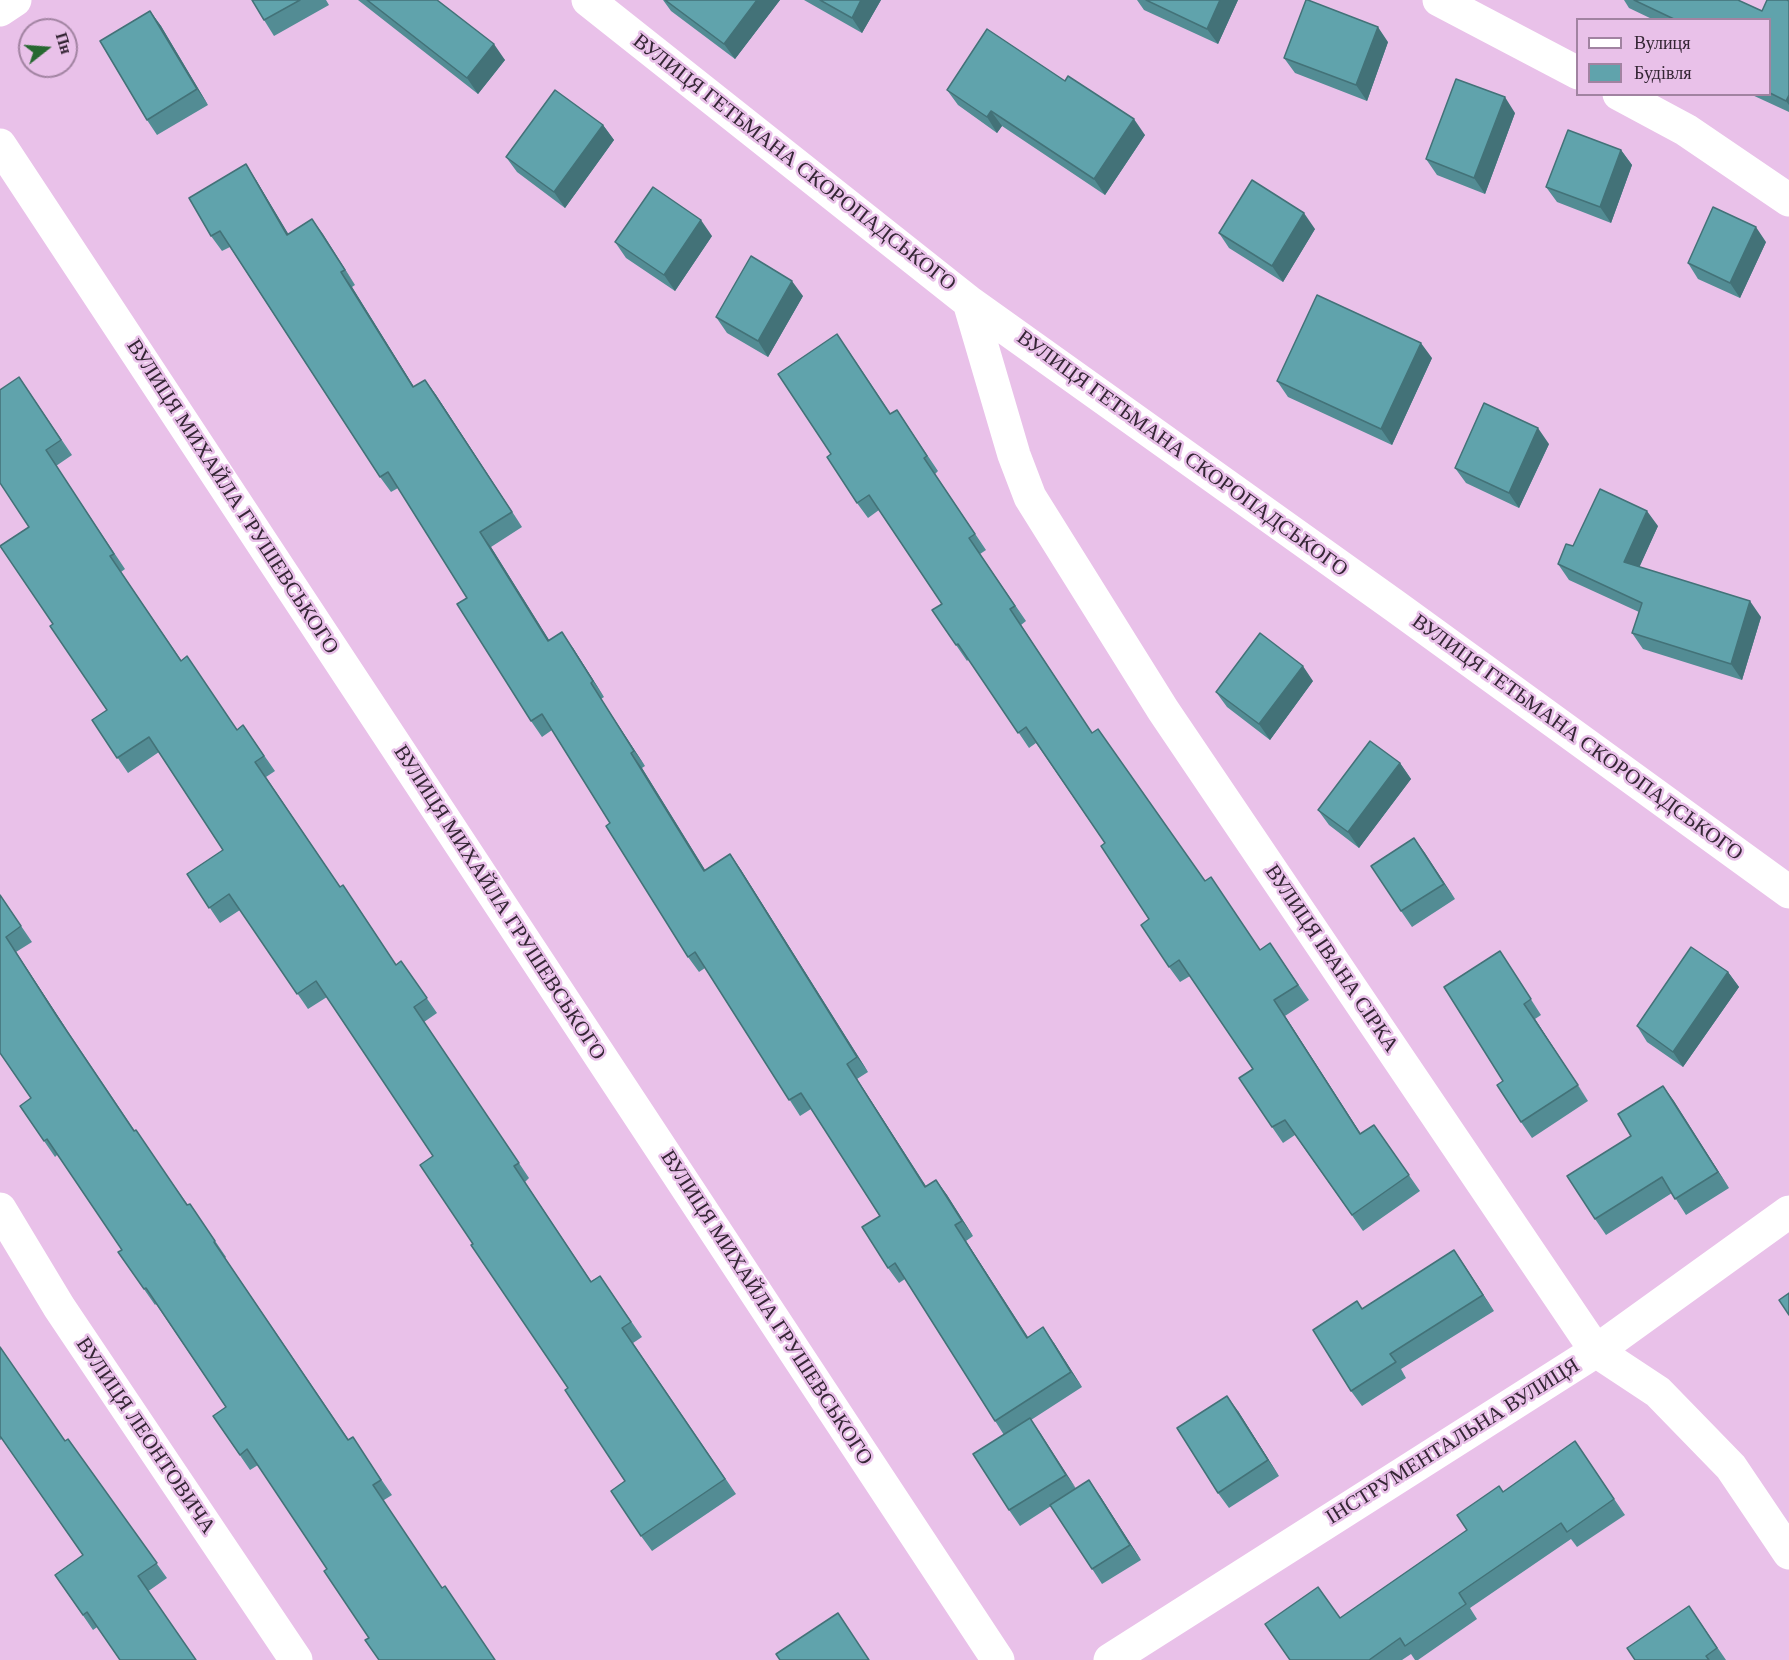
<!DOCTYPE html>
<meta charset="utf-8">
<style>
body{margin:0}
#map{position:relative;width:1789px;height:1660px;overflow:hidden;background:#e9c1e9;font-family:"Times New Roman",serif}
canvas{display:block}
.legend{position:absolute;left:1576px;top:18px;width:195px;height:78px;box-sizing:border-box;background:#e9c1e9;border:2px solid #a183a1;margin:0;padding:8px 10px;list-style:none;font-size:18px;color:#352635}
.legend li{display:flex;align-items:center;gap:12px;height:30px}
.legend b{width:30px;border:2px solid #a183a1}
.north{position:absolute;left:18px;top:18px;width:60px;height:60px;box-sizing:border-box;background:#e9c1e9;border:2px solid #a183a1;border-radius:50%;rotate:73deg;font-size:16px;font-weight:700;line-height:24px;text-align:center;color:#352635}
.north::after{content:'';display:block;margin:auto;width:21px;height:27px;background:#276831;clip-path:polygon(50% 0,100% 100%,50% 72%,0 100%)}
</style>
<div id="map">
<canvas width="1789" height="1660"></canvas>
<ul class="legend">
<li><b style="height:8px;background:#fff"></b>Вулиця</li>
<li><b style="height:16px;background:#60a3ac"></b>Будівля</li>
</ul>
<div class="north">Пн</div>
</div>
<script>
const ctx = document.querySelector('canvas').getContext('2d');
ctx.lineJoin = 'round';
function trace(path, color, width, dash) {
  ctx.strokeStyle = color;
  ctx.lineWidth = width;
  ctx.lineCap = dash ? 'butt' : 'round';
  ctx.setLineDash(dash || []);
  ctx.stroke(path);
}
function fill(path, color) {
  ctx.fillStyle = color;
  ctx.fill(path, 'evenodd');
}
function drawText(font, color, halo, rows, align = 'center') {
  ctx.font = font + ' "Times New Roman",serif';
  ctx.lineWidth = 5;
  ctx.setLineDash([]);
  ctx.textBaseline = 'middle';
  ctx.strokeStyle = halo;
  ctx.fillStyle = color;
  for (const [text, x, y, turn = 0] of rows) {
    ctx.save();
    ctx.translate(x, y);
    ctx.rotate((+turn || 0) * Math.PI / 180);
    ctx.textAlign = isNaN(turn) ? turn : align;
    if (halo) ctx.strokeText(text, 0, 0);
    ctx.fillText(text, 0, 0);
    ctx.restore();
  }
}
trace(new Path2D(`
 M 588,0 L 969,302 L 1395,606 L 1789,892
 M 1439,0 L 1578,73
 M 0,10 L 15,0
 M 1619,94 L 1686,130 L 1789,200
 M 0,145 L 998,1660
 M 969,302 L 1014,455 L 1030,497 L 1163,710 L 1596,1351 L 1658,1392 L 1731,1467 L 1789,1553
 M 0,1209 L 59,1307 L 296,1660
 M 1110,1660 L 1596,1351 L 1789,1212`), '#fff', 33);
fill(new Path2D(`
 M 252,0 L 326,0 L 329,5 L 274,36 L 264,20 Z
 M 358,0 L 437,0 L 505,60 L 478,94 Z
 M 663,0 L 780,0 L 735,59 L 671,11 Z
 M 804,0 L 881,0 L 862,33 Z
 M 1137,0 L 1238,0 L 1218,44 L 1144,10 Z
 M 1624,0 L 1738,0 L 1762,11 L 1789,1 L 1789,112 L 1750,94 L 1770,94 L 1770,20 L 1654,20 L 1629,8 Z
 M 150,11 L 161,26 L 208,105 L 157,135 L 147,120 Z
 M 1388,42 L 1367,101 L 1295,73 L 1284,58 Z
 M 947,90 L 1145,135 L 1105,195 L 1002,126 L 997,133 L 958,105 Z
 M 1515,113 L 1485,194 L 1437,175 L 1426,159 Z
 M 603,125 L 614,140 L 565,208 L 517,172 L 506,157 Z
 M 1621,150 L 1632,165 L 1611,223 L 1557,202 L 1546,187 Z
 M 256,180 L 288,234 L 312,219 L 355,285 L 352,287 L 414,387 L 425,380 L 436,395 L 522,527 L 491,547 L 549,640 L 573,648 L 604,697 L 601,699 L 645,766 L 642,768 L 705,870 L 730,854 L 741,870 L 868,1072 L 857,1079 L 926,1186 L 936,1180 L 947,1195 L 973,1236 L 966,1241 L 1028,1337 L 1054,1343 L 1082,1387 L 1031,1420 L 1076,1489 L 1100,1496 L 1141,1560 L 1102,1584 L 1051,1506 L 1020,1526 L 1009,1510 L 1004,1435 L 905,1279 L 899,1283 L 888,1268 L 880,1216 L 811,1109 L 800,1116 L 705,968 L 699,972 L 688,957 L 610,823 L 552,730 L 542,737 L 531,721 L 467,598 L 398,488 L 391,492 L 380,477 L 230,247 L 222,251 L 211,236 Z
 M 1315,229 L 1283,282 L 1229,248 L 1219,233 Z
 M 712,236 L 675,291 L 626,258 L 615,242 Z
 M 1766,242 L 1740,298 L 1698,279 L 1688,263 Z
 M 803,296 L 768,357 L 727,333 L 716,317 Z
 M 848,350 L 891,414 L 897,410 L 938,471 L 935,474 L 986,550 L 980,554 L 1026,621 L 1021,625 L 1092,733 L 1205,881 L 1260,950 L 1270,943 L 1309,1000 L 1285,1016 L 1361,1134 L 1374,1125 L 1420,1191 L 1363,1231 L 1295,1135 L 1283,1143 L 1272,1127 L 1253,1069 L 1190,976 L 1180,982 L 1169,967 L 1149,919 L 1105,843 L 1036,743 L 1029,748 L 969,659 L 967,661 L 956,645 L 942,604 L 879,510 L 868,518 L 857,503 L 831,454 Z
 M 1432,358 L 1392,445 L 1288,397 L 1277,381 Z
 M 19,377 L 72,455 L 56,466 L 125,569 L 121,572 L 181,660 L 237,730 L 243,725 L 275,771 L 266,777 L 340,887 L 354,901 L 396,965 L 401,961 L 437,1013 L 424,1022 L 529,1178 L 525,1182 L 591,1281 L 600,1276 L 642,1337 L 633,1343 L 736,1494 L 652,1551 L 641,1536 L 625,1481 L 568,1388 L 473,1244 L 433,1156 L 327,997 L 308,1009 L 240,910 L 220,923 L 187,874 L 223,850 L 159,752 L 128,773 L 92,720 L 107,710 L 53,624 L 29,527 Z
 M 1549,444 L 1519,508 L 1466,483 L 1455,468 Z
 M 1658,526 L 1639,567 L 1761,617 L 1742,680 L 1643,649 L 1632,633 L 1639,612 L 1569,580 L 1558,564 L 1573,546 Z
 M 1313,681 L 1270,740 L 1227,707 L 1216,692 Z
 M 1400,763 L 1411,779 L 1359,848 L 1329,825 L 1318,810 Z
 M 1414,838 L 1455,899 L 1412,927 L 1401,911 Z
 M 0,895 L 32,942 L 16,952 L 67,1030 L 135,1131 L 188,1205 L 190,1204 L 226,1257 L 225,1258 L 349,1440 L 363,1453 L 392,1495 L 384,1500 L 369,1638 L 327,1569 L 258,1465 L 250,1470 L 213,1416 L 226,1407 L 156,1304 L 155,1305 L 118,1252 L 122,1250 L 58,1154 L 55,1157 L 20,1106 L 31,1098 L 0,1053 Z
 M 1500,951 L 1541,1015 L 1535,1019 L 1588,1101 L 1532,1138 L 1521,1122 L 1503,1081 Z
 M 1728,972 L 1739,987 L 1683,1067 L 1647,1042 L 1637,1026 Z
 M 1663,1086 L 1729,1188 L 1686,1215 L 1672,1193 L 1606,1235 L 1595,1219 L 1631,1136 Z
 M 1454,1250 L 1494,1311 L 1401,1369 L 1406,1378 L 1362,1406 L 1351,1391 L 1362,1309 Z
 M 0,1347 L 65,1441 L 68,1439 L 167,1578 L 93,1630 L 55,1575 L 83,1555 L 2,1439 L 0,1440 Z
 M 1238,1411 L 1279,1476 L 1229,1508 L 1218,1493 Z
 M 1575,1441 L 1625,1515 L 1577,1547 L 1571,1539 L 1470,1608 L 1477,1619 L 1418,1660 L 1415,1660 L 1411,1654 L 1402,1660 L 1290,1660 L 1340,1618 L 1467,1530 L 1503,1492 Z
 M 1689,1606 L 1726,1660 L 1635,1660 Z`), '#538c94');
fill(new Path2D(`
 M 757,0 L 780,0 L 735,59 L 724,44 Z
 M 861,0 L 881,0 L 862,33 L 852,18 Z
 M 1220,0 L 1238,0 L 1218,44 L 1207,29 Z
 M 150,11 L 161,26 L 208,105 L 197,89 Z
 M 1378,27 L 1388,42 L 1367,101 L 1356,85 Z
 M 494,44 L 505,60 L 478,94 L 467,78 Z
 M 1789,95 L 1789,105 L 1786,101 Z
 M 1505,97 L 1515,113 L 1485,194 L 1474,178 Z
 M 991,111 L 1002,126 L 997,133 L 987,117 Z
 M 1134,119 L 1145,135 L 1105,195 L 1094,179 Z
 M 603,125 L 614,140 L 565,208 L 554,192 Z
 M 1621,150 L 1632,165 L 1611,223 L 1600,207 Z
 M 246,164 L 256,180 L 298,250 L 287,235 Z
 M 1304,213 L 1315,229 L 1283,282 L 1272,266 Z
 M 312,219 L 323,234 L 355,285 L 345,270 Z
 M 701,220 L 712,236 L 675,291 L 664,275 Z
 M 1756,227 L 1766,242 L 1740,298 L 1730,283 Z
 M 341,272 L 352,287 L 424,403 L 413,387 Z
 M 792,281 L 803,296 L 768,357 L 758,341 Z
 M 1421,343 L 1432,358 L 1392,445 L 1381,429 Z
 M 425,380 L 436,395 L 522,527 L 512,512 Z
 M 1538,428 L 1549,444 L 1519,508 L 1509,493 Z
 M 1647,511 L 1658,526 L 1635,577 L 1624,562 Z
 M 480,532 L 491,547 L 559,656 L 548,641 Z
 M 1750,601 L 1761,617 L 1742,680 L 1731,664 Z
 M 562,632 L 573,648 L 604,697 L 593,681 Z
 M 1303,666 L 1313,681 L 1270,740 L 1259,724 Z
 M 591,683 L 601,699 L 645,766 L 634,751 Z
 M 631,753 L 642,768 L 715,886 L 704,871 Z
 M 1400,763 L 1411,779 L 1359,848 L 1348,832 Z
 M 1414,838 L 1425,853 L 1455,899 L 1444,884 Z
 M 730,854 L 741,870 L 868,1072 L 857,1057 Z
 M 6,937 L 16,952 L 67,1030 L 56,1015 Z
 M 1728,972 L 1739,987 L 1683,1067 L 1673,1052 Z
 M 1274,1000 L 1285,1016 L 1371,1150 L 1360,1134 Z
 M 1524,1004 L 1535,1019 L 1588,1101 L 1578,1085 Z
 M 847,1064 L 857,1079 L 936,1202 L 925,1187 Z
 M 1663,1086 L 1674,1101 L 1729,1188 L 1718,1172 Z
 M 936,1180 L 947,1195 L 973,1236 L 962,1221 Z
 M 955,1225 L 966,1241 L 1038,1353 L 1027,1338 Z
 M 1454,1250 L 1465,1266 L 1494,1311 L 1483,1295 Z
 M 1043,1327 L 1054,1343 L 1082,1387 L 1071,1372 Z
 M 1227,1396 L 1238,1411 L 1279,1476 L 1268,1460 Z
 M 1030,1418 L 1041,1434 L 1077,1490 L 1066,1475 Z
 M 1089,1480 L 1100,1496 L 1141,1560 L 1130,1545 Z`), '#437278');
const building = new Path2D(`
 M 252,0 L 300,0 L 264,20 Z
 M 367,0 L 437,0 L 494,44 L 467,78 Z
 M 665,0 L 757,0 L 724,44 Z
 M 820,0 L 861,0 L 852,18 Z
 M 1146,0 L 1220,0 L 1207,29 Z
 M 1306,0 L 1308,0 L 1378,27 L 1356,85 L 1284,58 Z
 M 1634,0 L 1738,0 L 1762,11 L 1767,0 L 1787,0 L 1789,1 L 1789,95 L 1786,101 L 1770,93 L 1770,20 L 1676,20 Z
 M 150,11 L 197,89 L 147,120 L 100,41 Z
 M 987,29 L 1065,81 L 1068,76 L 1134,119 L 1094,179 L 991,111 L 987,117 L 947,90 Z
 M 1456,79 L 1505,97 L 1474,178 L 1426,159 Z
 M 555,90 L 603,125 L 554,192 L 506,157 Z
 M 1568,130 L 1621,150 L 1600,207 L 1546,187 Z
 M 246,164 L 287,235 L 312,219 L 345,270 L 341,272 L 413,387 L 425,380 L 512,512 L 480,532 L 548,641 L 562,632 L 593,681 L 591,683 L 634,751 L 631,753 L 704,871 L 730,854 L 857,1057 L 847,1064 L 925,1187 L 936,1180 L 962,1221 L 955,1225 L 1027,1338 L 1043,1327 L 1071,1372 L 995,1421 L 895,1263 L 888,1268 L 862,1227 L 880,1216 L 801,1093 L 789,1100 L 695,952 L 688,957 L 606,826 L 610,823 L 542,714 L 531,721 L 457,604 L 467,598 L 388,472 L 380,477 L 220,231 L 211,236 L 189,198 Z
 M 1252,180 L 1304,213 L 1272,266 L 1219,233 Z
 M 653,187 L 701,220 L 664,275 L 615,242 Z
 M 1713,207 L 1756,227 L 1730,283 L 1688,263 Z
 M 751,256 L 792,281 L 758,341 L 716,317 Z
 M 1317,295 L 1421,343 L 1381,429 L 1277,381 Z
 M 837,334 L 890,414 L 897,410 L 927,456 L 924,458 L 975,534 L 969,538 L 1015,606 L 1010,609 L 1092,733 L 1098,729 L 1205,881 L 1211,877 L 1260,950 L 1270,943 L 1298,985 L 1274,1000 L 1360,1134 L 1374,1125 L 1409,1175 L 1352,1215 L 1285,1120 L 1272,1127 L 1239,1078 L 1253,1069 L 1179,960 L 1169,967 L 1141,925 L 1149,919 L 1101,846 L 1105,843 L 1026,727 L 1018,733 L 958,644 L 956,645 L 932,610 L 942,604 L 869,495 L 857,503 L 827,457 L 831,454 L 778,374 Z
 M 19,377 L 61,440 L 46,450 L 114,554 L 110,556 L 181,661 L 187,656 L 237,730 L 243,725 L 264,756 L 255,762 L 340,887 L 343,885 L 396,965 L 401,961 L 427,998 L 414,1007 L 519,1163 L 514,1166 L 591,1282 L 600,1276 L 631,1322 L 622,1328 L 725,1479 L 641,1536 L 611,1491 L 625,1481 L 565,1390 L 568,1388 L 471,1245 L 473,1244 L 420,1165 L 433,1156 L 316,981 L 297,994 L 229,894 L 209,908 L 187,874 L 223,850 L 149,737 L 117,758 L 92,720 L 107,710 L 50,626 L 53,624 L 0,546 L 29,527 L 0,483 L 0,390 Z
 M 1484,403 L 1538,428 L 1509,493 L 1455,468 Z
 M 1600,489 L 1647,511 L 1624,562 L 1750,601 L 1731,664 L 1632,633 L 1642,603 L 1558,564 L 1566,544 L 1573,546 Z
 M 1260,633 L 1303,666 L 1259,724 L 1216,692 Z
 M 1370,741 L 1400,763 L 1348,832 L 1318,810 Z
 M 1414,838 L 1444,884 L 1401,911 L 1371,866 Z
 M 0,895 L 21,926 L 6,937 L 56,1015 L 134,1131 L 136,1130 L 187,1205 L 190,1204 L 215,1241 L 214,1242 L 348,1440 L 353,1437 L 381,1480 L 373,1485 L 442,1588 L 445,1586 L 495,1660 L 379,1660 L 365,1640 L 369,1638 L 324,1571 L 327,1569 L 247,1449 L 240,1455 L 213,1416 L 226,1407 L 146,1288 L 144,1289 L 118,1252 L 122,1250 L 47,1139 L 44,1141 L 20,1106 L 31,1098 L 0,1053 Z
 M 1691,947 L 1728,972 L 1673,1052 L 1637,1026 Z
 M 1500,951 L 1531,999 L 1524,1004 L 1578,1085 L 1521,1122 L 1497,1085 L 1503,1081 L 1444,987 Z
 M 1663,1086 L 1718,1172 L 1675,1199 L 1662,1177 L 1595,1219 L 1567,1176 L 1631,1136 L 1618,1114 Z
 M 1454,1250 L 1483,1295 L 1390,1354 L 1396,1362 L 1351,1391 L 1313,1330 L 1357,1301 L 1362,1309 Z
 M 1789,1293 L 1789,1315 L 1779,1300 Z
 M 0,1347 L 65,1441 L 68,1439 L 157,1563 L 138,1576 L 196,1660 L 120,1660 L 87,1612 L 83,1615 L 55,1575 L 83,1555 L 0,1436 Z
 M 1227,1396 L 1268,1460 L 1218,1493 L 1177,1428 Z
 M 1030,1418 L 1066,1475 L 1009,1510 L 973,1454 Z
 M 1575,1441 L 1614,1499 L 1567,1532 L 1561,1523 L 1459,1593 L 1466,1604 L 1405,1646 L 1400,1638 L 1369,1660 L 1290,1660 L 1265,1624 L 1318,1587 L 1340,1618 L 1467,1530 L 1457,1515 L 1499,1486 L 1503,1492 Z
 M 1089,1480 L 1130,1545 L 1092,1569 L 1050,1505 Z
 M 1689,1606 L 1717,1648 L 1706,1656 L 1709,1660 L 1635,1660 L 1627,1648 Z
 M 838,1613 L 869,1660 L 780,1660 L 776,1654 Z`);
fill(building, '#60a3ac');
trace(building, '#437278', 1.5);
drawText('21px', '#352635', '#e9c1e9', [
 ["ВУЛИЦЯ ГЕТЬМАНА СКОРОПАДСЬКОГО",794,163,38],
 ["ВУЛИЦЯ ГЕТЬМАНА СКОРОПАДСЬКОГО",1182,454,36],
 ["ВУЛИЦЯ МИХАЙЛА ГРУШЕВСЬКОГО",232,497,57],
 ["ВУЛИЦЯ ГЕТЬМАНА СКОРОПАДСЬКОГО",1577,738,36],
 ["ВУЛИЦЯ МИХАЙЛА ГРУШЕВСЬКОГО",499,903,57],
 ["ВУЛИЦЯ ІВАНА СІРКА",1331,959,56],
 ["ВУЛИЦЯ МИХАЙЛА ГРУШЕВСЬКОГО",766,1308,57],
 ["ВУЛИЦЯ ЛЕОНТОВИЧА",145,1436,56],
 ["ІНСТРУМЕНТАЛЬНА ВУЛИЦЯ",1453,1442,-32]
]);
</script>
